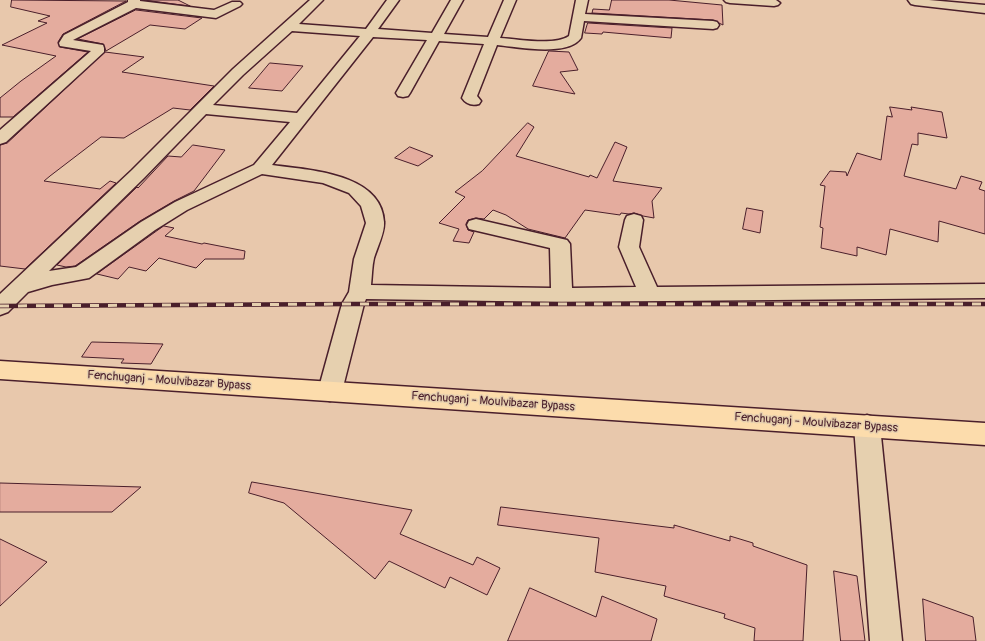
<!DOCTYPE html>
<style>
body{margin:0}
canvas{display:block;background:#e8c8ac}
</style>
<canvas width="985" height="641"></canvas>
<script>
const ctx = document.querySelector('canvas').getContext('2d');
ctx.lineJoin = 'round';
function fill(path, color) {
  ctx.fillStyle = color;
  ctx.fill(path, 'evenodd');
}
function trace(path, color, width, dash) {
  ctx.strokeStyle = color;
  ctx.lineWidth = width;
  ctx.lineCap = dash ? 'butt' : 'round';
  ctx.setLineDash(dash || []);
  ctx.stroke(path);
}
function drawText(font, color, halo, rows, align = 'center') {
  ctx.font = font + ' Pangolin,sans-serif';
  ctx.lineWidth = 3;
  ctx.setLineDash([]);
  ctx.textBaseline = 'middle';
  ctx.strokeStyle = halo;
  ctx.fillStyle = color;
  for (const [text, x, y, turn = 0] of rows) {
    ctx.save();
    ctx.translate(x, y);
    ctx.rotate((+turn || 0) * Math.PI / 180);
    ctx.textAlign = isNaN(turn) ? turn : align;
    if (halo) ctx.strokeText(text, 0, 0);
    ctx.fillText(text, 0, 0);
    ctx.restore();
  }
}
const building = new Path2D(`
 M 12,0 L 126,1 L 63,34 L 58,42 L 60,47 L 88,52 L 13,117 L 0,117 L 0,98 L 21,81 L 56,56 L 2,45 L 47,23 L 38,21 L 50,16 L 11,7 Z
 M 144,0 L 178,0 L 190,6 Z
 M 612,0 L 669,0 L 722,5 L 723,25 L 713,20 L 592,13 L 593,9 L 609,10 Z
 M 136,10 L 202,18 L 185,29 L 150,25 L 106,51 L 103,44 L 78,39 Z
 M 588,23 L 672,28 L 671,38 L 603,32 L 602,34 L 585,33 Z
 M 549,51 L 569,52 L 578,70 L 560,72 L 575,94 L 533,86 Z
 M 105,52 L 144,57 L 122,72 L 214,86 L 190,110 L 173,108 L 124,138 L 101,137 L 50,176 L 44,181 L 100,189 L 110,181 L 116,183 L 25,269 L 0,266 L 0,145 L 7,143 Z
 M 270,63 L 303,66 L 282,91 L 249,88 Z
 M 890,107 L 912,110 L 911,107 L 942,112 L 947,138 L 918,133 L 918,145 L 912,144 L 904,176 L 956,189 L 961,176 L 982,182 L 979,189 L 985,191 L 985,234 L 939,221 L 938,242 L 890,229 L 886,255 L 857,247 L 857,256 L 821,248 L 823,228 L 820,227 L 825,186 L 820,185 L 830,171 L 846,172 L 847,176 L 857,153 L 881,160 L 887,116 L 892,117 Z
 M 528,123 L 534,127 L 516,156 L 589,177 L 590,175 L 597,178 L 615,142 L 627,147 L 613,181 L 662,188 L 652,201 L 654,218 L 643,216 L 634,213 L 629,214 L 621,213 L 620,215 L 585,210 L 565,238 L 528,229 L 506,215 L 493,210 L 484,219 L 476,218 L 468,220 L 466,224 L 468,230 L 474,232 L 469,243 L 453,241 L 459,229 L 439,223 L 465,197 L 455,192 L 482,171 Z
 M 193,145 L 225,150 L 194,191 L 174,201 L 140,221 L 75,266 L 66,267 L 57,265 L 137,187 L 138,188 L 168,156 L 181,157 Z
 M 410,147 L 433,156 L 418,166 L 395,158 Z
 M 747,208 L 763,211 L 760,233 L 743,229 Z
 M 164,226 L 174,228 L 165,236 L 202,244 L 204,243 L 245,251 L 244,259 L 205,259 L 196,268 L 159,258 L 146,271 L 129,267 L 118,279 L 97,274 Z
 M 92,342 L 134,343 L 163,344 L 151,364 L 121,363 L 124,359 L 82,357 Z
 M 252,482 L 412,510 L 400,534 L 473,565 L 477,557 L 500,568 L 487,595 L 450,577 L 445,588 L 389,561 L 375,579 L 284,503 L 249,493 Z
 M 0,483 L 141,487 L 112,512 L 0,512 Z
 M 501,507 L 674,528 L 674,525 L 730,541 L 730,536 L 753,543 L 753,546 L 807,565 L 803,641 L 754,641 L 755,628 L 724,618 L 725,614 L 664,596 L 666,586 L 595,572 L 599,538 L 498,525 Z
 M 0,539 L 47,562 L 0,606 Z
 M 834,571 L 857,576 L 865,641 L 841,641 Z
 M 530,588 L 596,617 L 602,596 L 657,619 L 651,641 L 508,641 Z
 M 923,599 L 973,617 L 976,641 L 926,641 Z`);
fill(building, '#e4ac9e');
trace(building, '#4a1f2b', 1);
const minor = new Path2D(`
 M 128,0 L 140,0 L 140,1 L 214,10 L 232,2 L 240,2 L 242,4 L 240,6 L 216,18 L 136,8 L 73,40 L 103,45 L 104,48 L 104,52 L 6,142 L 0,144 L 0,130 L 91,51 L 60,46 L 59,43 L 64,35 L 128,2 Z
 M 310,0 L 323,0 L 299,24 L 366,29 L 387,0 L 399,0 L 378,29 L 432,33 L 451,0 L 463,0 L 444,34 L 488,37 L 504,0 L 516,0 L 500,38 C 518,39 554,46 569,36 L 576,0 L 588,0 L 585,14 L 713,21 L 717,22 L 719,25 L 717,28 L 713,29 L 584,21 L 581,38 C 568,57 517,47 497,45 L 477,96 L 481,101 L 479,104 C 472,106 466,104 462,98 L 484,44 L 439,41 L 410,93 L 408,96 L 403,97 L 398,96 L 396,93 L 427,40 L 373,37 L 272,165 C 308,170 382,173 384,222 C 385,232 377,248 374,258 C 372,266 372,276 371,285 L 551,288 L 550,248 L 469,229 L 467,225 L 469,221 L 476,219 L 567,240 L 570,244 L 572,288 L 636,287 L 619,247 L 625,220 L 627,216 L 634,214 L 641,216 L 643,220 L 639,247 L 657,287 L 985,284 L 985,298 L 562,302 L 366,299 L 364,304 L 342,391 L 339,398 L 330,401 L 321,398 L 318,391 L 342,304 L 349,292 L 354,259 L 366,223 L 361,206 L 349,193 L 323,183 L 262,174 L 187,210 L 155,230 L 89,278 L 52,285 L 28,292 L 8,312 L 0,315 L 0,294 L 132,170 L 233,69 ZM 292,31 L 360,36 L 297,113 L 213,105 L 243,75 ZM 206,114 L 290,122 L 254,165 L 175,202 L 141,222 L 76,267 L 49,271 L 144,178 Z
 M 724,0 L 776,0 L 780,3 L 778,5 L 774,6 L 730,3 L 726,2 Z
 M 908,0 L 929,0 L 985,5 L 985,13 L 915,5 L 911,4 Z
 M 867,415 L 876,418 L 880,426 L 902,641 L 870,641 L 854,426 L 858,418 Z`);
const highway = new Path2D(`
 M 0,361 L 985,423 L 985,445 L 0,379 Z`);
trace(minor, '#4a1f2b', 3);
trace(highway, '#4a1f2b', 3);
fill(minor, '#e6d0af');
fill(highway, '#fcdcac');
const rail = new Path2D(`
 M 0,306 L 353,304 L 985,304`);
trace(rail, '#4a1f2b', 4.5);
trace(rail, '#e6d0af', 3, [9]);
drawText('12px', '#4a1f2b', '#e6d0af', [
 ["Fenchuganj - Moulvibazar Bypass",169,381,4],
 ["Fenchuganj - Moulvibazar Bypass",493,402,4],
 ["Fenchuganj - Moulvibazar Bypass",816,423,4]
]);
</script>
